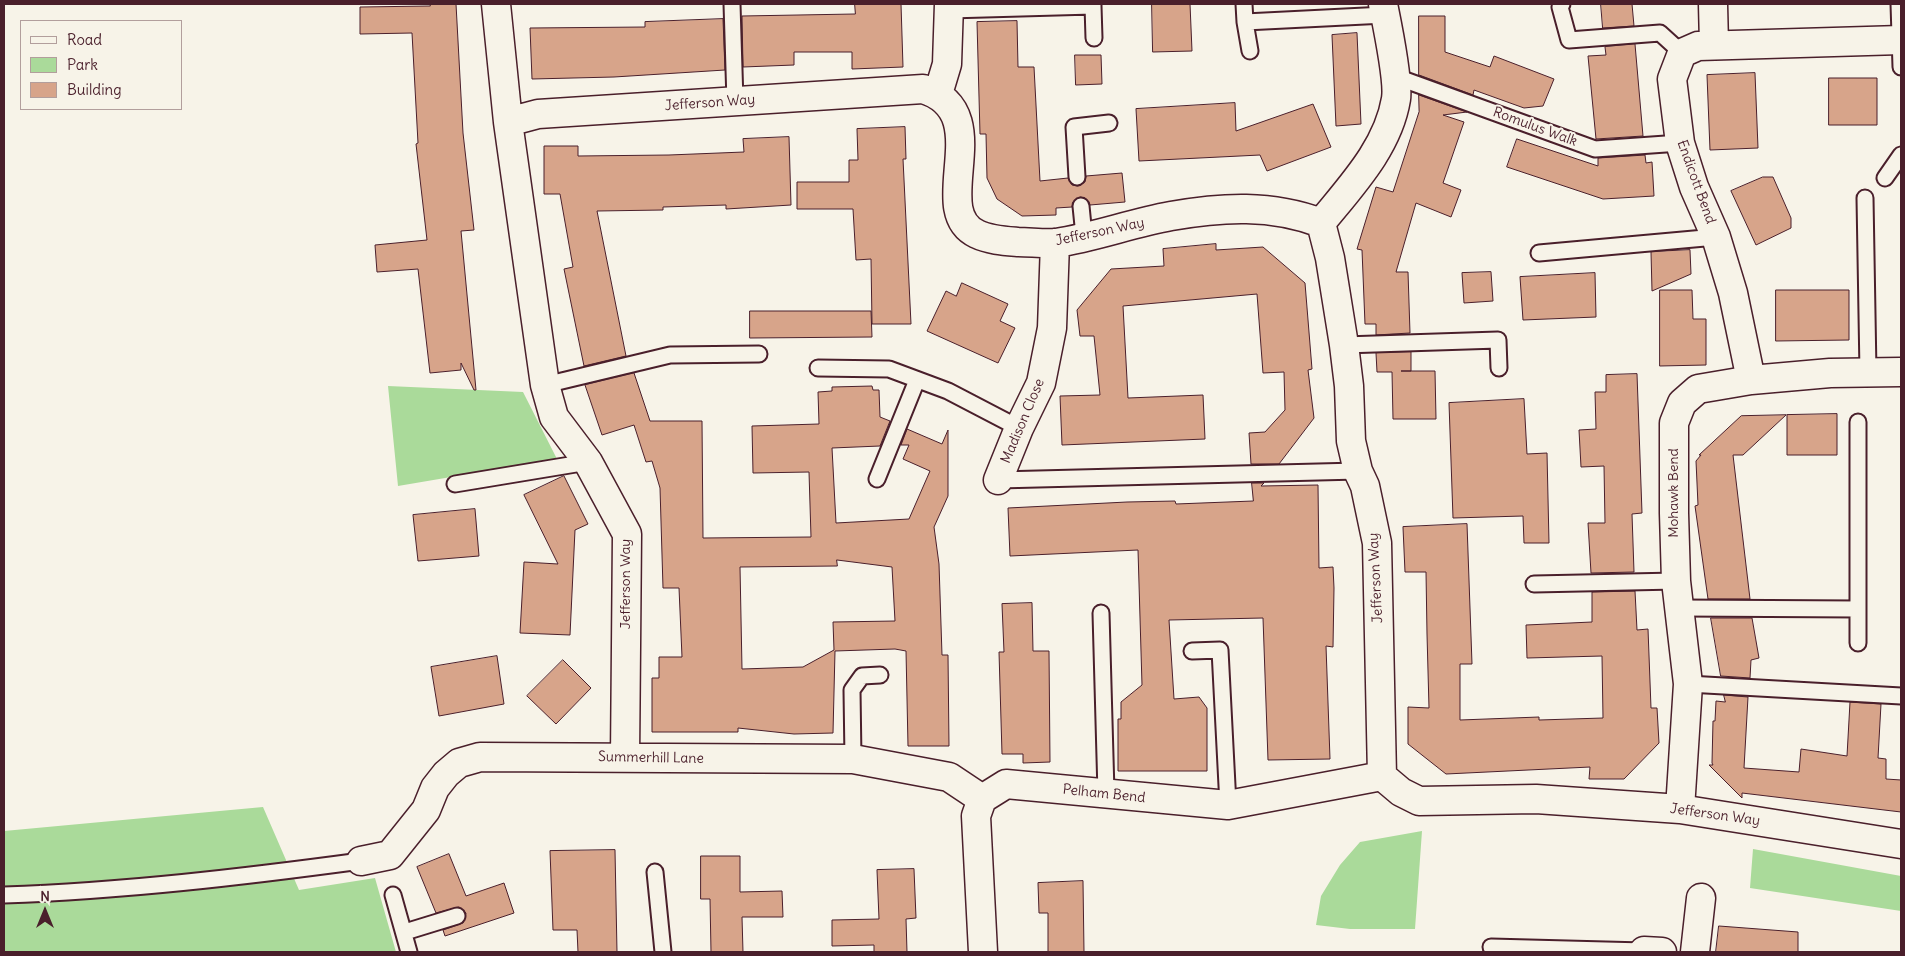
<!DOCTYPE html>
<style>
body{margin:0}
#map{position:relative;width:1905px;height:956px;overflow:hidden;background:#f7f3e8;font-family:Delius,sans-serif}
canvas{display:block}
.frame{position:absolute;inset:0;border:5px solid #4a1f2b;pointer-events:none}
.legend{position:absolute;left:20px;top:20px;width:162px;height:90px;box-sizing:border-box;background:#f7f3e8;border:1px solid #b29e9c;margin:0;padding:6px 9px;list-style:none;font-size:15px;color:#4a1f2b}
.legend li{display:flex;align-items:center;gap:10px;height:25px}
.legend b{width:25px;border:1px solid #b29e9c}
.north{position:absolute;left:20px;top:886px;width:50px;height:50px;-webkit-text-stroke:4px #f7f3e8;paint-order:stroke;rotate:0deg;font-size:14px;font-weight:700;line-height:20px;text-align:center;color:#4a1f2b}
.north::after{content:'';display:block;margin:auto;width:18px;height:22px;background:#4a1f2b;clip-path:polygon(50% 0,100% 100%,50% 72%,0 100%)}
</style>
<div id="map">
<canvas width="1905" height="956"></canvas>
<div class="frame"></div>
<ul class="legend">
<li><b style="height:6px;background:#f7f3e8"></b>Road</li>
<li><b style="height:14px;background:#aada9a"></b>Park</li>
<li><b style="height:14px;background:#d7a48a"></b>Building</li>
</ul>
<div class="north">N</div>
</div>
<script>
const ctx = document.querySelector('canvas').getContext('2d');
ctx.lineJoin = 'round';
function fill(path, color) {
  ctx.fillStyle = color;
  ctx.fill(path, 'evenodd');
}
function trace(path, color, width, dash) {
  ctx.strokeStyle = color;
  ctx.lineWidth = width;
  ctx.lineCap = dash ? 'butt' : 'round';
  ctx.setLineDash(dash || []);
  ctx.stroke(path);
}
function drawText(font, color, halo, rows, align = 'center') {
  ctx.font = font + ' Delius,sans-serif';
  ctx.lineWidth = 4;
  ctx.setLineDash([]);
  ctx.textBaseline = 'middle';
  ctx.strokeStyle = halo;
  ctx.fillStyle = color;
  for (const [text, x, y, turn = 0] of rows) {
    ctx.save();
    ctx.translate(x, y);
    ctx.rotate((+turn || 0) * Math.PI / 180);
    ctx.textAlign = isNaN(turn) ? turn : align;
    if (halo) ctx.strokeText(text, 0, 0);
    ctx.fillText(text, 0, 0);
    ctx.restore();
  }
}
fill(new Path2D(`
 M 388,386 L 523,392 L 557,459 L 398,486 Z
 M 263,807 L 299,890 L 375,878 L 396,952 L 4,952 L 4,831 Z
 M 1422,831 L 1415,929 L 1350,929 L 1316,925 L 1321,896 L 1340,865 L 1360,842 Z
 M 1753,849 L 1901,876 L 1901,911 L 1750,888 Z`), '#aada9a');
const building = new Path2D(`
 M 430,4 L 456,4 L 463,133 L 474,230 L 461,231 L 476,390 L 474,390 L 461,363 L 461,370 L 430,373 L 418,269 L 377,272 L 375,245 L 427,240 L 416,144 L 418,143 L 412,33 L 360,34 L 360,7 L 430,6 Z
 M 855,4 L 901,4 L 903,67 L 852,69 L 852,52 L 794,52 L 794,65 L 743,67 L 742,16 L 855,14 Z
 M 1152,4 L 1190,4 L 1192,51 L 1153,52 Z
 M 1601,4 L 1632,4 L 1634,26 L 1603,28 Z
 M 1419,16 L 1445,16 L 1445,52 L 1490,67 L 1494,56 L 1554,79 L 1543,106 L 1524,108 L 1474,90 L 1473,95 L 1419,75 Z
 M 723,19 L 725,70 L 614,77 L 532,79 L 530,28 L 645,27 L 645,22 Z
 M 1017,21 L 1018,67 L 1034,67 L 1040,181 L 1068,178 L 1072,185 L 1078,186 L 1085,182 L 1086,176 L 1122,173 L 1125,202 L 1090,205 L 1085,198 L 1080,197 L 1073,202 L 1072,207 L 1056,208 L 1056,215 L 1022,216 L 997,199 L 987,178 L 986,134 L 980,134 L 977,22 Z
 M 1357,33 L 1361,124 L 1336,126 L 1332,35 Z
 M 1635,44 L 1643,136 L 1596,139 L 1588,56 L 1606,55 L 1605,47 Z
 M 1075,55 L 1101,55 L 1102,84 L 1076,85 Z
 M 1755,73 L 1758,148 L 1710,150 L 1707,75 Z
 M 1829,78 L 1877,78 L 1877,125 L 1829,125 Z
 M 1419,95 L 1467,112 L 1443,115 L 1464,122 L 1443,183 L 1461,190 L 1451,217 L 1416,203 L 1396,272 L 1408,272 L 1410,333 L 1376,335 L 1376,324 L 1365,324 L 1362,250 L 1357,249 L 1376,187 L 1393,192 L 1419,112 Z
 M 1235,103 L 1236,131 L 1313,104 L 1331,147 L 1267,171 L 1260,155 L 1139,161 L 1136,109 Z
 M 905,127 L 906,159 L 903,159 L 911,324 L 872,324 L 871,259 L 856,260 L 853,209 L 797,209 L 797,182 L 849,182 L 849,160 L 858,160 L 857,129 Z
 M 789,137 L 791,205 L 726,209 L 726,205 L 663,207 L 663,210 L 597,211 L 626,356 L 584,366 L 564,269 L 573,267 L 560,194 L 544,194 L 544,146 L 578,146 L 578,156 L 669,155 L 744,152 L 743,139 Z
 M 1517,139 L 1598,166 L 1598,158 L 1645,155 L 1646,163 L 1652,162 L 1654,196 L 1603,199 L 1507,167 Z
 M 1763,177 L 1773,177 L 1791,218 L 1791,228 L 1756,245 L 1731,191 Z
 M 1216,244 L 1216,250 L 1263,247 L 1305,283 L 1312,369 L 1308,370 L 1314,418 L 1279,464 L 1251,464 L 1249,433 L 1265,432 L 1285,410 L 1284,372 L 1263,373 L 1257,294 L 1123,306 L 1128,398 L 1203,395 L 1205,439 L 1062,445 L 1060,396 L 1100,395 L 1094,336 L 1080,336 L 1077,310 L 1111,269 L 1164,266 L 1163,249 Z
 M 1690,250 L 1691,274 L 1652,291 L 1651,252 Z
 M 1491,272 L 1493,301 L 1464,303 L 1462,273 Z
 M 1595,273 L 1596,317 L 1523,320 L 1520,277 Z
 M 962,283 L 1008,304 L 1000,321 L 1015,328 L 998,363 L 927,331 L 946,291 L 956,296 Z
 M 1660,290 L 1692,290 L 1693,319 L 1706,319 L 1706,365 L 1660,366 Z
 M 1776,290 L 1849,290 L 1849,340 L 1776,341 Z
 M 750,311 L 871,311 L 872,337 L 750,338 Z
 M 1411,352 L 1411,371 L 1401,371 L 1435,371 L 1436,419 L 1393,419 L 1392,372 L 1377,372 L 1376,353 Z
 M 634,373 L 650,421 L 702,421 L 703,538 L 811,537 L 809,472 L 753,473 L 752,426 L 819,424 L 818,392 L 832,391 L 832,387 L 872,386 L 873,390 L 879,390 L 880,417 L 890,421 L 880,446 L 832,448 L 836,523 L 909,519 L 930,471 L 903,459 L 909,445 L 901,445 L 907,429 L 942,444 L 948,430 L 948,496 L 934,527 L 939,564 L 942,655 L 948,655 L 949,746 L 908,746 L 906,651 L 895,649 L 835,651 L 833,733 L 794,734 L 738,728 L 738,732 L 652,732 L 652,678 L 659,678 L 659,657 L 682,657 L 679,588 L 663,588 L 660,488 L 652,461 L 646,462 L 634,425 L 602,435 L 585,385 ZM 837,560 L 892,567 L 895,621 L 833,622 L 834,650 L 803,667 L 742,669 L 740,567 L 837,566 Z
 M 1637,374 L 1642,513 L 1632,514 L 1634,572 L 1591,573 L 1588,523 L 1605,523 L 1604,466 L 1581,467 L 1579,430 L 1596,429 L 1595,392 L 1606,392 L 1606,375 Z
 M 1524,399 L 1527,454 L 1547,453 L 1549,543 L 1524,543 L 1523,516 L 1453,518 L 1449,403 Z
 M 1837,414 L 1837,455 L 1787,455 L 1787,415 Z
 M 1786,415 L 1743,455 L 1733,455 L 1750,599 L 1708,599 L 1695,506 L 1698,505 L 1696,461 L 1701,455 L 1699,455 L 1741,416 Z
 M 564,476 L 588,524 L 575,530 L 570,635 L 520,633 L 524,562 L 558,564 L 524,495 Z
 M 1252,483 L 1264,483 L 1261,486 L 1318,485 L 1319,568 L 1333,567 L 1334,588 L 1333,647 L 1326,646 L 1330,759 L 1268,760 L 1263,618 L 1169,620 L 1174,699 L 1199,697 L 1207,708 L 1207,771 L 1118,771 L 1118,719 L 1121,719 L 1121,702 L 1142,685 L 1138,550 L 1010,556 L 1008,508 L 1127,502 L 1175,501 L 1176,504 L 1253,501 Z
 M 475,509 L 479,556 L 418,561 L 413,515 Z
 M 1467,524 L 1472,664 L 1460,664 L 1460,720 L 1539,717 L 1539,720 L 1603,718 L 1602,656 L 1527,658 L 1526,625 L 1592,622 L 1592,592 L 1635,591 L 1637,630 L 1648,629 L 1651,708 L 1657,708 L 1659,743 L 1624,779 L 1589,779 L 1590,767 L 1446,774 L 1408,744 L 1408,707 L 1429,708 L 1427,634 L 1426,572 L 1405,572 L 1403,527 Z
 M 1032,603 L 1033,651 L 1049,651 L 1050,762 L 1023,763 L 1023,754 L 1002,754 L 999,652 L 1004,652 L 1002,604 Z
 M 1711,618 L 1752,618 L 1759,658 L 1751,660 L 1750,678 L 1721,676 Z
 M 497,656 L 504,704 L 439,716 L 431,667 Z
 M 563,660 L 591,688 L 556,724 L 527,696 Z
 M 1724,695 L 1748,697 L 1744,768 L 1799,772 L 1801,749 L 1847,756 L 1850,702 L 1881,704 L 1878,758 L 1886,759 L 1886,779 L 1901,780 L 1901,812 L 1742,793 L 1742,798 L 1709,765 L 1713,765 L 1712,763 L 1713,721 L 1715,721 L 1716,701 L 1725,702 Z
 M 615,850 L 617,952 L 578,952 L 577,930 L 553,930 L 550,851 Z
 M 449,854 L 466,896 L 504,883 L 514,913 L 445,936 L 443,930 L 463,923 L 466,913 L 459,907 L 436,913 L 417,867 Z
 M 701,856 L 740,856 L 740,892 L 782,891 L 783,917 L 742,917 L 743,952 L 711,952 L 710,899 L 701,899 Z
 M 914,869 L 916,918 L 906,919 L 907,952 L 874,952 L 874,945 L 832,946 L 832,920 L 879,919 L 877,870 Z
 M 1083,881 L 1084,952 L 1048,952 L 1048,913 L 1039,913 L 1038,883 Z
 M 1719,926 L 1798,932 L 1798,952 L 1716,952 Z`);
fill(building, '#d7a48a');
trace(building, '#4a1f2b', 1);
const service = new Path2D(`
 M 732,4 L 735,102
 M 1244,4 L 1245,22 L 1385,15
 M 1562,4 L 1560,7 L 1569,40 L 1660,33 L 1682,53
 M 1899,4 L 1901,67
 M 1093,6 L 1094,38
 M 949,10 L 1093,6 L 1093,4
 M 1245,22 L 1250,51
 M 1394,76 L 1595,149 L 1680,143
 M 1077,177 L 1074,127 L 1109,123
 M 1885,178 L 1901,155
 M 1865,198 L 1868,372
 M 1081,206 L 1084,236
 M 1539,253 L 1716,237
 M 1344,345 L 1498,340 L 1499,368
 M 818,368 L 889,369 L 948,391 L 1019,428
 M 545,385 L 670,355 L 759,354
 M 877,479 L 917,380
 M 998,480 L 1358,471
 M 455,484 L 588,462
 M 1534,584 L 1676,581
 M 1680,608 L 1858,609 L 1858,422
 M 1858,609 L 1858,643
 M 1101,613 L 1106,793
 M 1192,651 L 1220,650 L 1228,805
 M 1688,684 L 1901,696
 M 853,759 L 852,690 L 862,676 L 880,675
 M 655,872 L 663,952
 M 4,895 C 123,891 242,877 361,861
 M 393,895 L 409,952
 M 405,932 L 457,916
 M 1491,947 L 1644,951`);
const minor = new Path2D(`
 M 496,4 L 508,122
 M 1713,4 L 1714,45
 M 938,94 L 947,64 L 949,4
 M 1321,223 C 1350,187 1388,148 1396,99 C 1399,81 1387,24 1383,4
 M 1751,380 L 1733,293 L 1716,237 L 1694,187 L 1680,143 L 1672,79 L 1682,53 L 1698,46 L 1901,40
 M 998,480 L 1019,428 L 1041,383 L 1052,328 L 1055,243
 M 625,758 L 627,534 L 588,462 L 554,417 L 545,385 L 508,122 L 538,114 L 923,89 C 999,112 926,210 977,234 C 989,240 1006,241 1018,242 C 1030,242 1044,244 1056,243 C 1095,237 1132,223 1171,216 C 1222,207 1271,204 1321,223 L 1330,258 L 1344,345 L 1349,386 L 1351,441 L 1358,471 L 1365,486 L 1377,543 L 1382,776 L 1401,792 L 1419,801 L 1536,799 L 1680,809 L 1901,844
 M 1680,809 L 1688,684 L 1676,581 L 1674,513 L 1674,423 L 1682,403 L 1698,389 L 1751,380 L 1830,373 L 1901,372
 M 361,861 L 390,855 L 426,810 L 435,788 L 446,774 L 459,763 L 480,757 L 853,759 L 949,777 L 982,799
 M 1644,951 L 1662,952
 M 983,952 L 976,816 L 982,799 L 1006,784 L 1228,805 L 1382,776
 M 1695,952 L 1701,898`);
trace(service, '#4a1f2b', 19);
trace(minor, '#4a1f2b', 31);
trace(service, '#f7f3e8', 15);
trace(minor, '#f7f3e8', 28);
drawText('14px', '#4a1f2b', '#f7f3e8', [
 ["Jefferson Way",710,103,-4],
 ["Romulus Walk",1535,127,20],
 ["Endicott Bend",1696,182,70],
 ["Jefferson Way",1100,232,-12],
 ["Madison Close",1023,421,-67],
 ["Mohawk Bend",1674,493,-90],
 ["Jefferson Way",1376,578,-93],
 ["Jefferson Way",626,584,-90],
 ["Summerhill Lane",651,758,1],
 ["Pelham Bend",1104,794,6],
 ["Jefferson Way",1715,815,8]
]);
</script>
